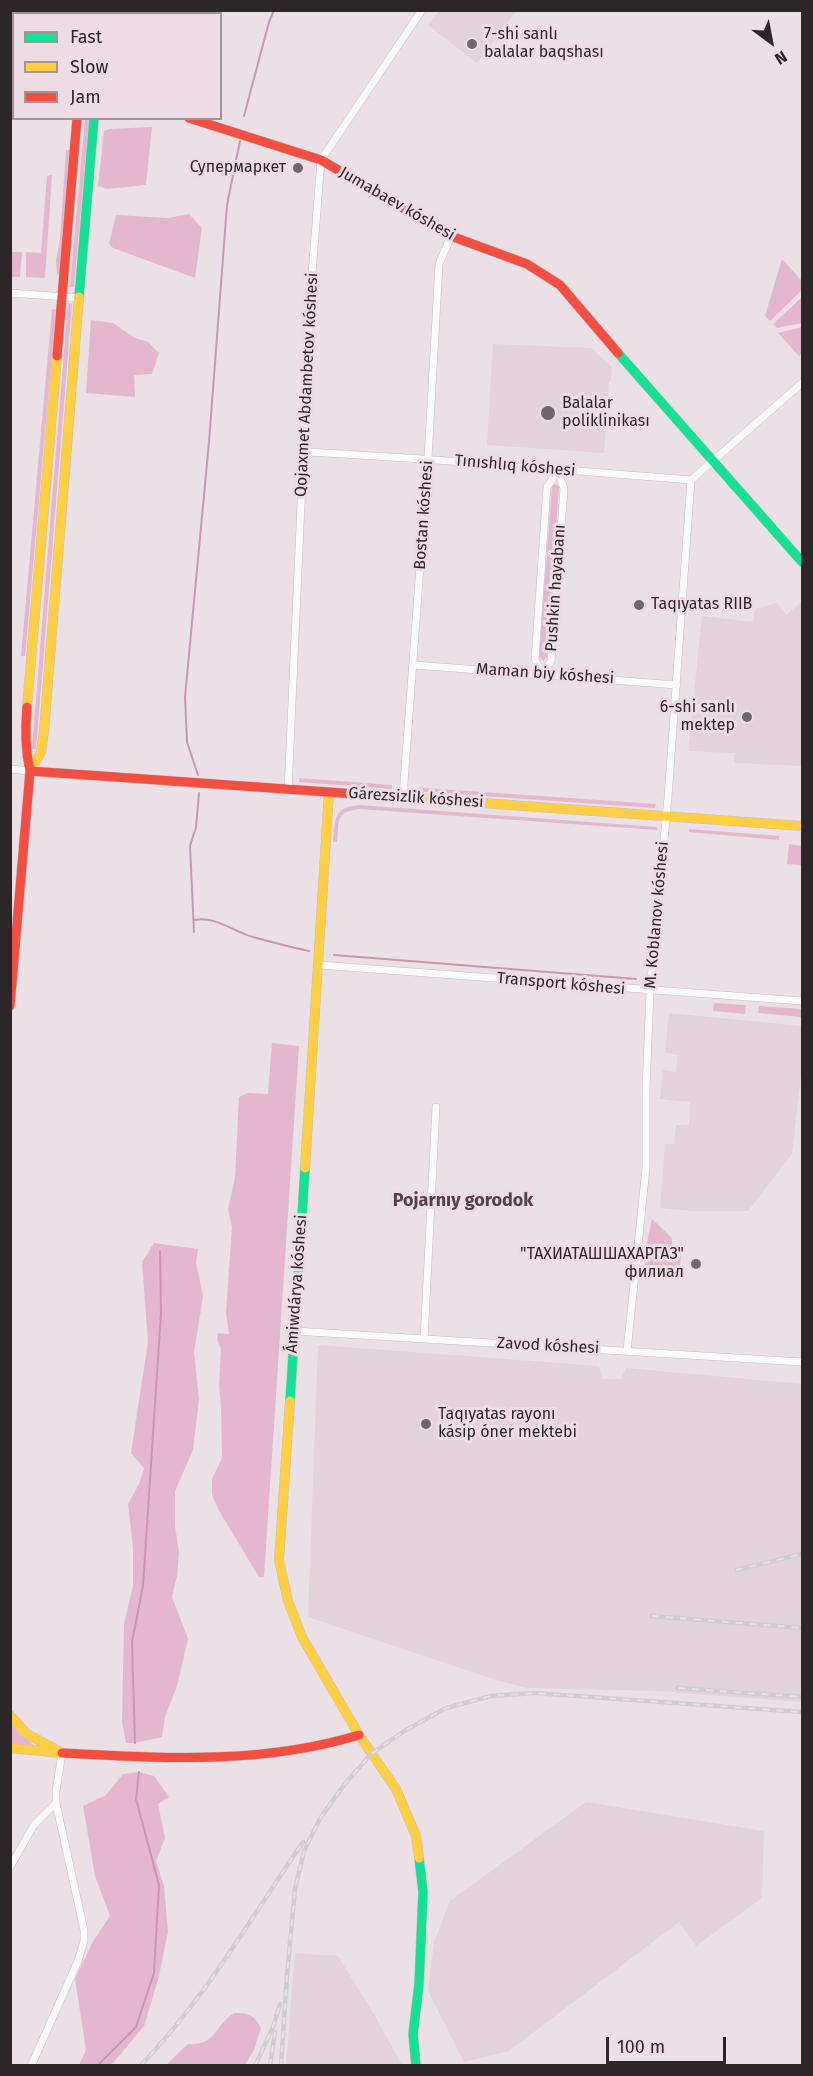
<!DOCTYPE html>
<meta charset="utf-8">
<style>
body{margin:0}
#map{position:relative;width:813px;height:2076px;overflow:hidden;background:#eae0e5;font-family:"Fira Sans",sans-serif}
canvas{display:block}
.frame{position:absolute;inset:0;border:12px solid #2c2629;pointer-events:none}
.legend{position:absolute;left:12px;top:12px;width:210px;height:108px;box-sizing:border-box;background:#eedce4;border:2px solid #a09399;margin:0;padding:8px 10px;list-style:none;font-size:18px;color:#2c2629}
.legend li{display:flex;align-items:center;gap:12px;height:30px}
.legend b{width:30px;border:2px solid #a09399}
.north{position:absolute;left:741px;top:12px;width:60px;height:60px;-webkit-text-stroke:4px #eedce4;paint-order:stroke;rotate:148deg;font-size:16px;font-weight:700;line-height:24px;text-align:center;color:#2c2629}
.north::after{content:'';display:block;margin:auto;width:21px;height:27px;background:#2c2629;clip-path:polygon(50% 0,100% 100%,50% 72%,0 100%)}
.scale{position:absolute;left:606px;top:2037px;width:120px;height:27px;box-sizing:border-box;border:3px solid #2c2629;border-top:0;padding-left:8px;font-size:18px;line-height:21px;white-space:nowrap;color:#2c2629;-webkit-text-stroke:4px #eedce4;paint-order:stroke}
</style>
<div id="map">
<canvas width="813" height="2076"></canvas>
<div class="frame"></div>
<ul class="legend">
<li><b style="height:8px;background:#16e098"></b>Fast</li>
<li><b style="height:8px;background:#ffcf43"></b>Slow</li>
<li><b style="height:8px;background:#f24e42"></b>Jam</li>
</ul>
<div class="north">N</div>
<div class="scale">100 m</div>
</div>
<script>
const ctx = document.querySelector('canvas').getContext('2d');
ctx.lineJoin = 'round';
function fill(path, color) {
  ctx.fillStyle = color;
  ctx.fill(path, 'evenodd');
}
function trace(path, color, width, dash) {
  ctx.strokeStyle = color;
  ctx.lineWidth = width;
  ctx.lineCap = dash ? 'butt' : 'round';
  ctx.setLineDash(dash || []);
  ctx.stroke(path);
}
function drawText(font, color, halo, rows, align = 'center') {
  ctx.font = font + ' "Fira Sans",sans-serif';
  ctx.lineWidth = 6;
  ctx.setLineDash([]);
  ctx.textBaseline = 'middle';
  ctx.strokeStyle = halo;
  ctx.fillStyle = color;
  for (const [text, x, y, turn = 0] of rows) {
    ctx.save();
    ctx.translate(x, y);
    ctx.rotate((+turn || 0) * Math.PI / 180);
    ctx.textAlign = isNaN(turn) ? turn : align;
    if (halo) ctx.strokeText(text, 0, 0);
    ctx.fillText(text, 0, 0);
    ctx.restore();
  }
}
fill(new Path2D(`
 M 439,11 L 439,10 L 516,11 L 477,63 L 428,25 Z
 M 493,344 L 591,348 L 612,367 L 611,381 L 609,381 L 604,453 L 487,445 Z
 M 802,601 L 802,766 L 734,763 L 734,753 L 688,751 L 702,616 L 753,622 L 755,609 L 777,603 L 786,615 Z
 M 669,1013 L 802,1026 L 802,1066 L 792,1154 L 748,1211 L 691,1211 L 660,1208 L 665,1144 L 674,1144 L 676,1125 L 689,1125 L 690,1102 L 660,1099 L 663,1070 L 676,1072 L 678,1055 L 665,1053 Z
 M 318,1345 L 599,1366 L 603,1379 L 621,1379 L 626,1368 L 802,1384 L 802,1702 L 659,1691 L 526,1688 L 496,1680 L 308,1617 Z
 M 586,1802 L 764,1831 L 762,1898 L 696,1946 L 679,1922 L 509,2051 L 464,2062 L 428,1991 L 434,1942 L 450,1901 Z
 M 295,1953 L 338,1956 L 375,2016 L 402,2065 L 286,2065 Z`), '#e4d2db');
fill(new Path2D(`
 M 85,118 L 89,119 L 74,287 L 70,287 Z
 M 152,127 L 146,185 L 107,189 L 98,186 L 104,131 L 110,129 Z
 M 66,150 L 71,150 L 60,275 L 57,274 L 56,260 L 60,239 Z
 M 52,175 L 45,278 L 26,277 L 26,252 L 41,253 L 47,176 Z
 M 189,214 L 202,228 L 195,278 L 113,248 L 109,244 L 116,215 L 168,218 Z
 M 11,252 L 22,252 L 20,277 L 11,277 Z
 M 782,259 L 802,281 L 802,290 L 770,321 L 765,316 Z
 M 802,297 L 802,323 L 777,328 L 773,324 Z
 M 68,303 L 72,304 L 36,749 L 32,749 Z
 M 52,309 L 56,310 L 25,656 L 21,656 Z
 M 91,320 L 113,323 L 135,338 L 148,342 L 159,353 L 152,374 L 134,375 L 135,397 L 86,393 Z
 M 802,327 L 802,353 L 799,356 L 778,333 Z
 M 556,484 L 559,487 L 547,657 L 543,661 L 539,657 L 552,486 Z
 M 299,778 L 392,785 L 392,789 L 299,782 Z
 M 411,787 L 656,804 L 655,808 L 411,791 Z
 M 359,805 L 657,827 L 657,830 L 359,809 C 335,812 339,822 337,842 L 333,842 C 336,819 332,808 359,805 Z
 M 689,829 L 779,836 L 779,840 L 689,832 Z
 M 789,844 L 802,846 L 802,865 L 787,864 Z
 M 714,1003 L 746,1005 L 745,1014 L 713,1011 Z
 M 759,1006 L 802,1009 L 802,1017 L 758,1013 Z
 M 272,1043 L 299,1046 L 264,1577 L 259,1577 L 218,1509 L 212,1494 L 212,1479 L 222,1458 L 221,1406 L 219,1386 L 221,1349 L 217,1340 L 218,1333 L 229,1334 L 226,1312 L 232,1227 L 228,1209 L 235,1178 L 239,1097 L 248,1093 L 268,1094 Z
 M 652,1219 L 672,1238 L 672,1249 L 681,1251 L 680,1267 L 668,1269 L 663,1277 L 656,1280 L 647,1278 C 642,1258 648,1238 652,1219 Z
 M 154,1243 L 198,1249 L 196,1262 L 203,1297 L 194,1352 L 199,1399 L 193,1450 L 175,1491 L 175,1526 L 179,1553 L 177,1576 L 172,1597 L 188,1639 L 177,1686 L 165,1717 L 162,1737 L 135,1743 L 126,1743 L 122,1721 L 124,1624 L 133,1586 L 133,1548 L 128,1504 L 139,1484 L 144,1468 L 131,1453 L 148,1342 L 142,1262 Z
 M 10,1722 L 20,1734 L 36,1747 L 11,1743 Z
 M 139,1772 L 154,1776 L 169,1797 L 158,1804 L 165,1838 L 156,1861 L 164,1886 L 168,1932 L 158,1980 L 144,2026 L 114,2062 L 110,2065 L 79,2065 L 86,2050 L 75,1979 L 92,1943 L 110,1916 L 95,1876 L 83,1806 L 106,1795 L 123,1774 Z
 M 234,2013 C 248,2013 254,2015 261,2028 L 254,2050 L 245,2065 L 166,2065 L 188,2044 C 216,2046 214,2026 234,2013 Z`), '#e4b7ce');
trace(new Path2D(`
 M 244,116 L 269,22 L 274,10
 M 198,775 L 187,742 L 185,697 L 209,442 L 227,205 L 240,141
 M 194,920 C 217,916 231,931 253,937 C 271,942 290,947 309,951
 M 194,932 L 190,846 L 196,827 L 199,793
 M 334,955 L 636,979
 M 135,1743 L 132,1642 L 143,1586 L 161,1313 L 160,1251
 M 97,2066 L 136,2027 L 154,1973 L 159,1885 L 136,1799 L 139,1772`), '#cb95b1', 2);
const street = new Path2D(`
 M 10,293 L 80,298
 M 304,452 C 433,458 562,470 691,480
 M 558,471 L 564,489 L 551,661 L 542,674 L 535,659 L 547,487 Z
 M 691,480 L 802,383
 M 414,665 L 677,685
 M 10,769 L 30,771
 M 288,790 L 311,286 L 321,160 L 422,10
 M 403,796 L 428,458 L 439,264 L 451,236
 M 319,965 L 802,1001
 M 294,1331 L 802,1362
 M 424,1339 L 436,1107
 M 627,1351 L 646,1168 L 646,1090 L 650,991 L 668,797 L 691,480
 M 10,1867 L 34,1825 L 56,1803
 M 31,2066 L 78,1961 L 84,1941 L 84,1930 L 56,1803 L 56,1791 L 62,1753`);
const fast = new Path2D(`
 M 69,10 L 70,14
 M 79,297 L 94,118
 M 618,353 L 802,562
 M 290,1401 L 305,1168
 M 416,2066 L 413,2034 L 419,1984 L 423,1892 L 419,1858`);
const slow = new Path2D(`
 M 27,707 L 57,356
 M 30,771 L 41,752 L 44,731 L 79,297
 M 385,796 L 802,826
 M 305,1168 L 329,792
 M 290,1401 L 279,1560 L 288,1601 L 302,1637 L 359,1735 L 396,1789 L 416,1836 L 419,1858
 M 10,1715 L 27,1734 L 62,1753 L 10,1748`);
const jam = new Path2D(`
 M 101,10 L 101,14
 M 189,118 L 321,160 L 451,236 L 527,264 L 560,285 L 618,353
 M 57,356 L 77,118
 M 30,771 L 385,796
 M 10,1006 L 30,771 C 25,749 25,729 27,707
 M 62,1753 C 164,1758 260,1765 359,1735`);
trace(street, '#c6bec2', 8);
trace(fast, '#c6bec2', 10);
trace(slow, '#c6bec2', 10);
trace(jam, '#c6bec2', 10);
trace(street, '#fcfafb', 7);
trace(fast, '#16e098', 9);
trace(slow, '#ffcf43', 9);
trace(jam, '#f24e42', 9);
const rail = new Path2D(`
 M 736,1570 L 802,1554
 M 652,1616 L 802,1628
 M 678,1688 L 802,1697
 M 140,2066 C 205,1999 251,1918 303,1842
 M 255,2066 L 273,2027 L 280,2004
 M 270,2066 L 275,2032
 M 281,2066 L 287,1975 L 295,1889 L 304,1851 L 321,1817 L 344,1785 L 371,1754 L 406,1730 L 446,1708 L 491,1696 L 535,1693 L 802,1712`);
trace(rail, '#d0cdcf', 4.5);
trace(rail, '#eedce4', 2, [7]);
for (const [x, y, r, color] of [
 [472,44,6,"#6e676b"],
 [298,168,6,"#6e676b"],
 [548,413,8,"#6e676b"],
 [639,605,6,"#6e676b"],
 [747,717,6,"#6e676b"],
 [696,1264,6,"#6e676b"],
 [426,1424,6,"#6e676b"]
]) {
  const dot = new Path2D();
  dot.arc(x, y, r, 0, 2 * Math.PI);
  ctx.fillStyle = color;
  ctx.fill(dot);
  trace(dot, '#eedce4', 2);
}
drawText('16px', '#2c2629', '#eedce4', [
 ["7-shi sanlı",484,35],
 ["balalar baqshası",484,53],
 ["Супермаркет",286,168,"right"],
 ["Balalar",562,404],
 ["poliklinikası",562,422],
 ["Taqıyatas RIIB",651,605],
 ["6-shi sanlı",735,708,"right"],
 ["mektep",735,726,"right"],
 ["\"ТАХИАТАШШАХАРГАЗ\"",684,1255,"right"],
 ["филиал",684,1273,"right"],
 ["Taqıyatas rayonı",438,1415],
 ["kásip óner mektebi",438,1433]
], 'left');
drawText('16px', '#2c2629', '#eedce4', [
 ["Jumabaev kóshesi",397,204,30],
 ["Qojaxmet Abdambetov kóshesi",307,385,-87],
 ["Tınıshlıq kóshesi",515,466,5],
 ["Bostan kóshesi",424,515,-86],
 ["Pushkin hayabanı",556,588,-86],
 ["Maman biy kóshesi",545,674,4],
 ["Gárezsizlik kóshesi",416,798,4],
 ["M. Koblanov kóshesi",657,915,-85],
 ["Transport kóshesi",561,984,5],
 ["Ámiwdárya kóshesi",297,1284,-86],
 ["Zavod kóshesi",548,1346,3]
]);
drawText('bold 18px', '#51434a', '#eedce4', [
 ["Pojarnıy gorodok",463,1201]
]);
</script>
